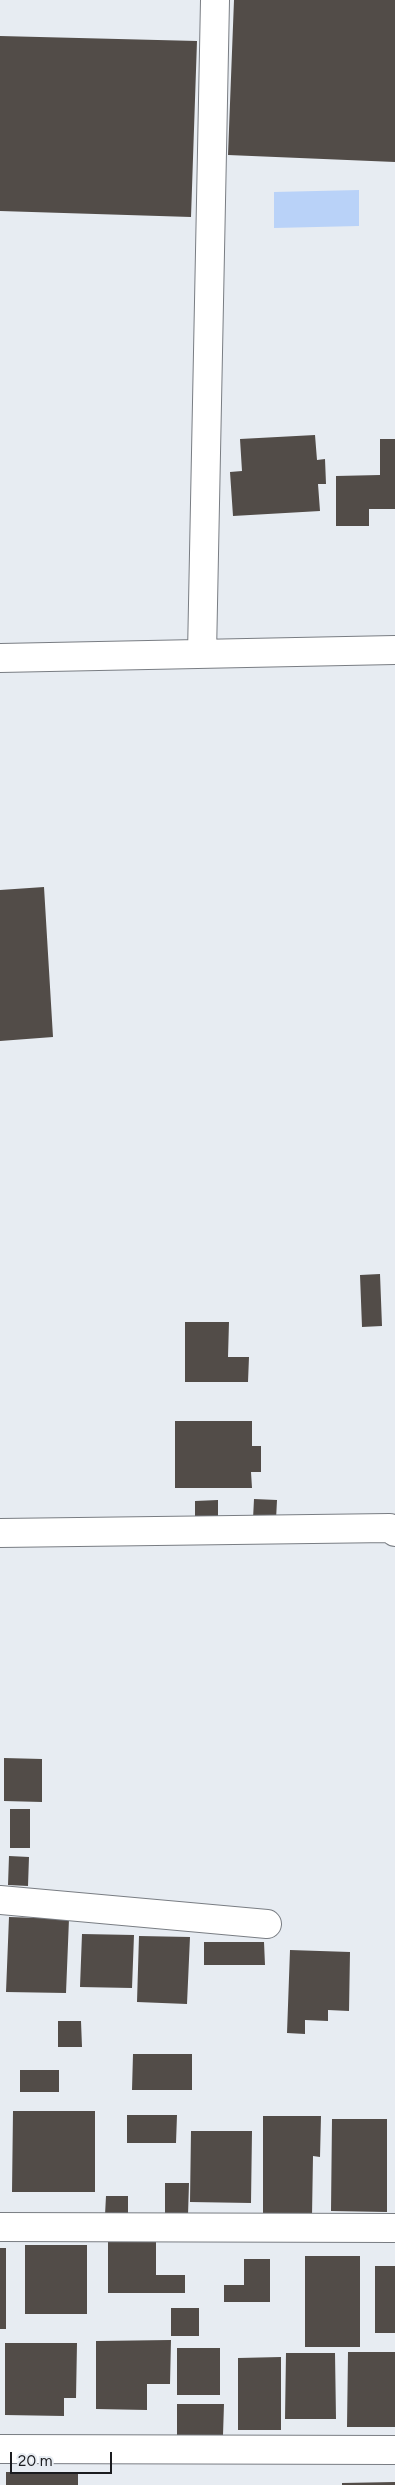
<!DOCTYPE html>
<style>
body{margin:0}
#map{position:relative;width:395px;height:2485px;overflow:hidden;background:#e7ecf2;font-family:Figtree,sans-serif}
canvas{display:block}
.scale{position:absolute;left:10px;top:2452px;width:102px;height:22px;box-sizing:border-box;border:2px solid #1b1c1f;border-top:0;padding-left:6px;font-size:15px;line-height:18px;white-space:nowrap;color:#1b1c1f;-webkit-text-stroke:4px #e7ecf2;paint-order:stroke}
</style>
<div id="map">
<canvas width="395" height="2485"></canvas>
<div class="scale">20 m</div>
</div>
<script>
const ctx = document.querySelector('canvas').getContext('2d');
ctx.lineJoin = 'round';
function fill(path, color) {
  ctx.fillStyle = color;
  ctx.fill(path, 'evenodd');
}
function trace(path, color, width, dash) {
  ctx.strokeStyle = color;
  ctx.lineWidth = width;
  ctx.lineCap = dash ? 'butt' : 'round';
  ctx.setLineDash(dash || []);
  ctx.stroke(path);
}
fill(new Path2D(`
 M 359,190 L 359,226 L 274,228 L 274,192 Z`), '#b9d2f8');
fill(new Path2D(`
 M 234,0 L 395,0 L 395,162 L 228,155 Z
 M 0,36 L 197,41 L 191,217 L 0,211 Z
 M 315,435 L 317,460 L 325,459 L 326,484 L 318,484 L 320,511 L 233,516 L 230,472 L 242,471 L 240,439 Z
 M 380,439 L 395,439 L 395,509 L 369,509 L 369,526 L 336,526 L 336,476 L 380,475 Z
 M 44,887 L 53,1037 L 0,1041 L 0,890 Z
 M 380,1274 L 382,1326 L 362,1327 L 360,1275 Z
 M 185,1322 L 229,1322 L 228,1357 L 249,1357 L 248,1382 L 185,1382 Z
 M 175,1421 L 252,1421 L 252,1446 L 261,1446 L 261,1472 L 251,1472 L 252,1488 L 175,1488 Z
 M 254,1499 L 277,1500 L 276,1520 L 253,1519 Z
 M 218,1500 L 218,1516 L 195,1516 L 195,1501 Z
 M 4,1758 L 42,1759 L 42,1802 L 4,1801 Z
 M 10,1809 L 30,1809 L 30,1848 L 10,1848 Z
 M 9,1856 L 29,1857 L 28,1886 L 8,1885 Z
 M 9,1917 L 69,1919 L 66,1993 L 6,1992 Z
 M 82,1934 L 134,1935 L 132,1988 L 80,1987 Z
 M 139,1936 L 190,1937 L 187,2004 L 137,2002 Z
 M 204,1942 L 264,1942 L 265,1965 L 204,1965 Z
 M 290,1950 L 350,1952 L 349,2011 L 328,2010 L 328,2021 L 305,2020 L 305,2034 L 287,2033 Z
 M 58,2021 L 81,2021 L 82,2047 L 58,2047 Z
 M 133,2054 L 192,2054 L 192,2090 L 132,2090 Z
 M 20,2070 L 59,2070 L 59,2092 L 20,2092 Z
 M 13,2111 L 95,2111 L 95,2192 L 12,2192 Z
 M 127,2115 L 177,2115 L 176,2143 L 127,2143 Z
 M 263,2116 L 321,2116 L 320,2157 L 313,2156 L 312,2216 L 263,2216 Z
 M 332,2119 L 387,2119 L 387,2212 L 331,2211 Z
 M 191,2131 L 252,2131 L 251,2203 L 190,2202 Z
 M 165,2183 L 189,2183 L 188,2215 L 165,2215 Z
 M 106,2196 L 128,2196 L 128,2215 L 105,2215 Z
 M 108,2240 L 156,2240 L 156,2275 L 185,2275 L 185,2293 L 108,2293 Z
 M 25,2245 L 87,2245 L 87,2314 L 25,2314 Z
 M 0,2248 L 6,2248 L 6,2329 L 0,2329 Z
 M 305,2256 L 360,2256 L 360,2347 L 305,2347 Z
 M 244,2259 L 270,2259 L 270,2302 L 224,2302 L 224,2285 L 244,2285 Z
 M 375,2266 L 395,2266 L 395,2333 L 375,2333 Z
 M 171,2308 L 199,2308 L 199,2336 L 171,2336 Z
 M 171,2340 L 170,2384 L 147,2384 L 147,2410 L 96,2409 L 96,2341 Z
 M 5,2343 L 77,2343 L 76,2398 L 64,2398 L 64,2416 L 5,2415 Z
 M 177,2348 L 220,2348 L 220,2395 L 177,2395 Z
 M 348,2352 L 395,2352 L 395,2427 L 347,2427 Z
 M 286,2353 L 335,2353 L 336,2419 L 285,2419 Z
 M 281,2357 L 281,2430 L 238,2430 L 238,2358 Z
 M 177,2404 L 224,2404 L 223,2435 L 177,2435 Z
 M 6,2472 L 78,2472 L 78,2485 L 6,2485 Z
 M 395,2482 L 395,2485 L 342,2485 L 342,2483 Z`), '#524c48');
const minor = new Path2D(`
 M 202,654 L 215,0
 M 0,658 L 395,650
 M 0,1533 L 390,1528 L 395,1532
 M 0,1900 L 267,1924
 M 0,2227 L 395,2228
 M 0,2449 L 395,2450`);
trace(minor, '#797d83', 30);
trace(minor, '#fff', 28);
</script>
